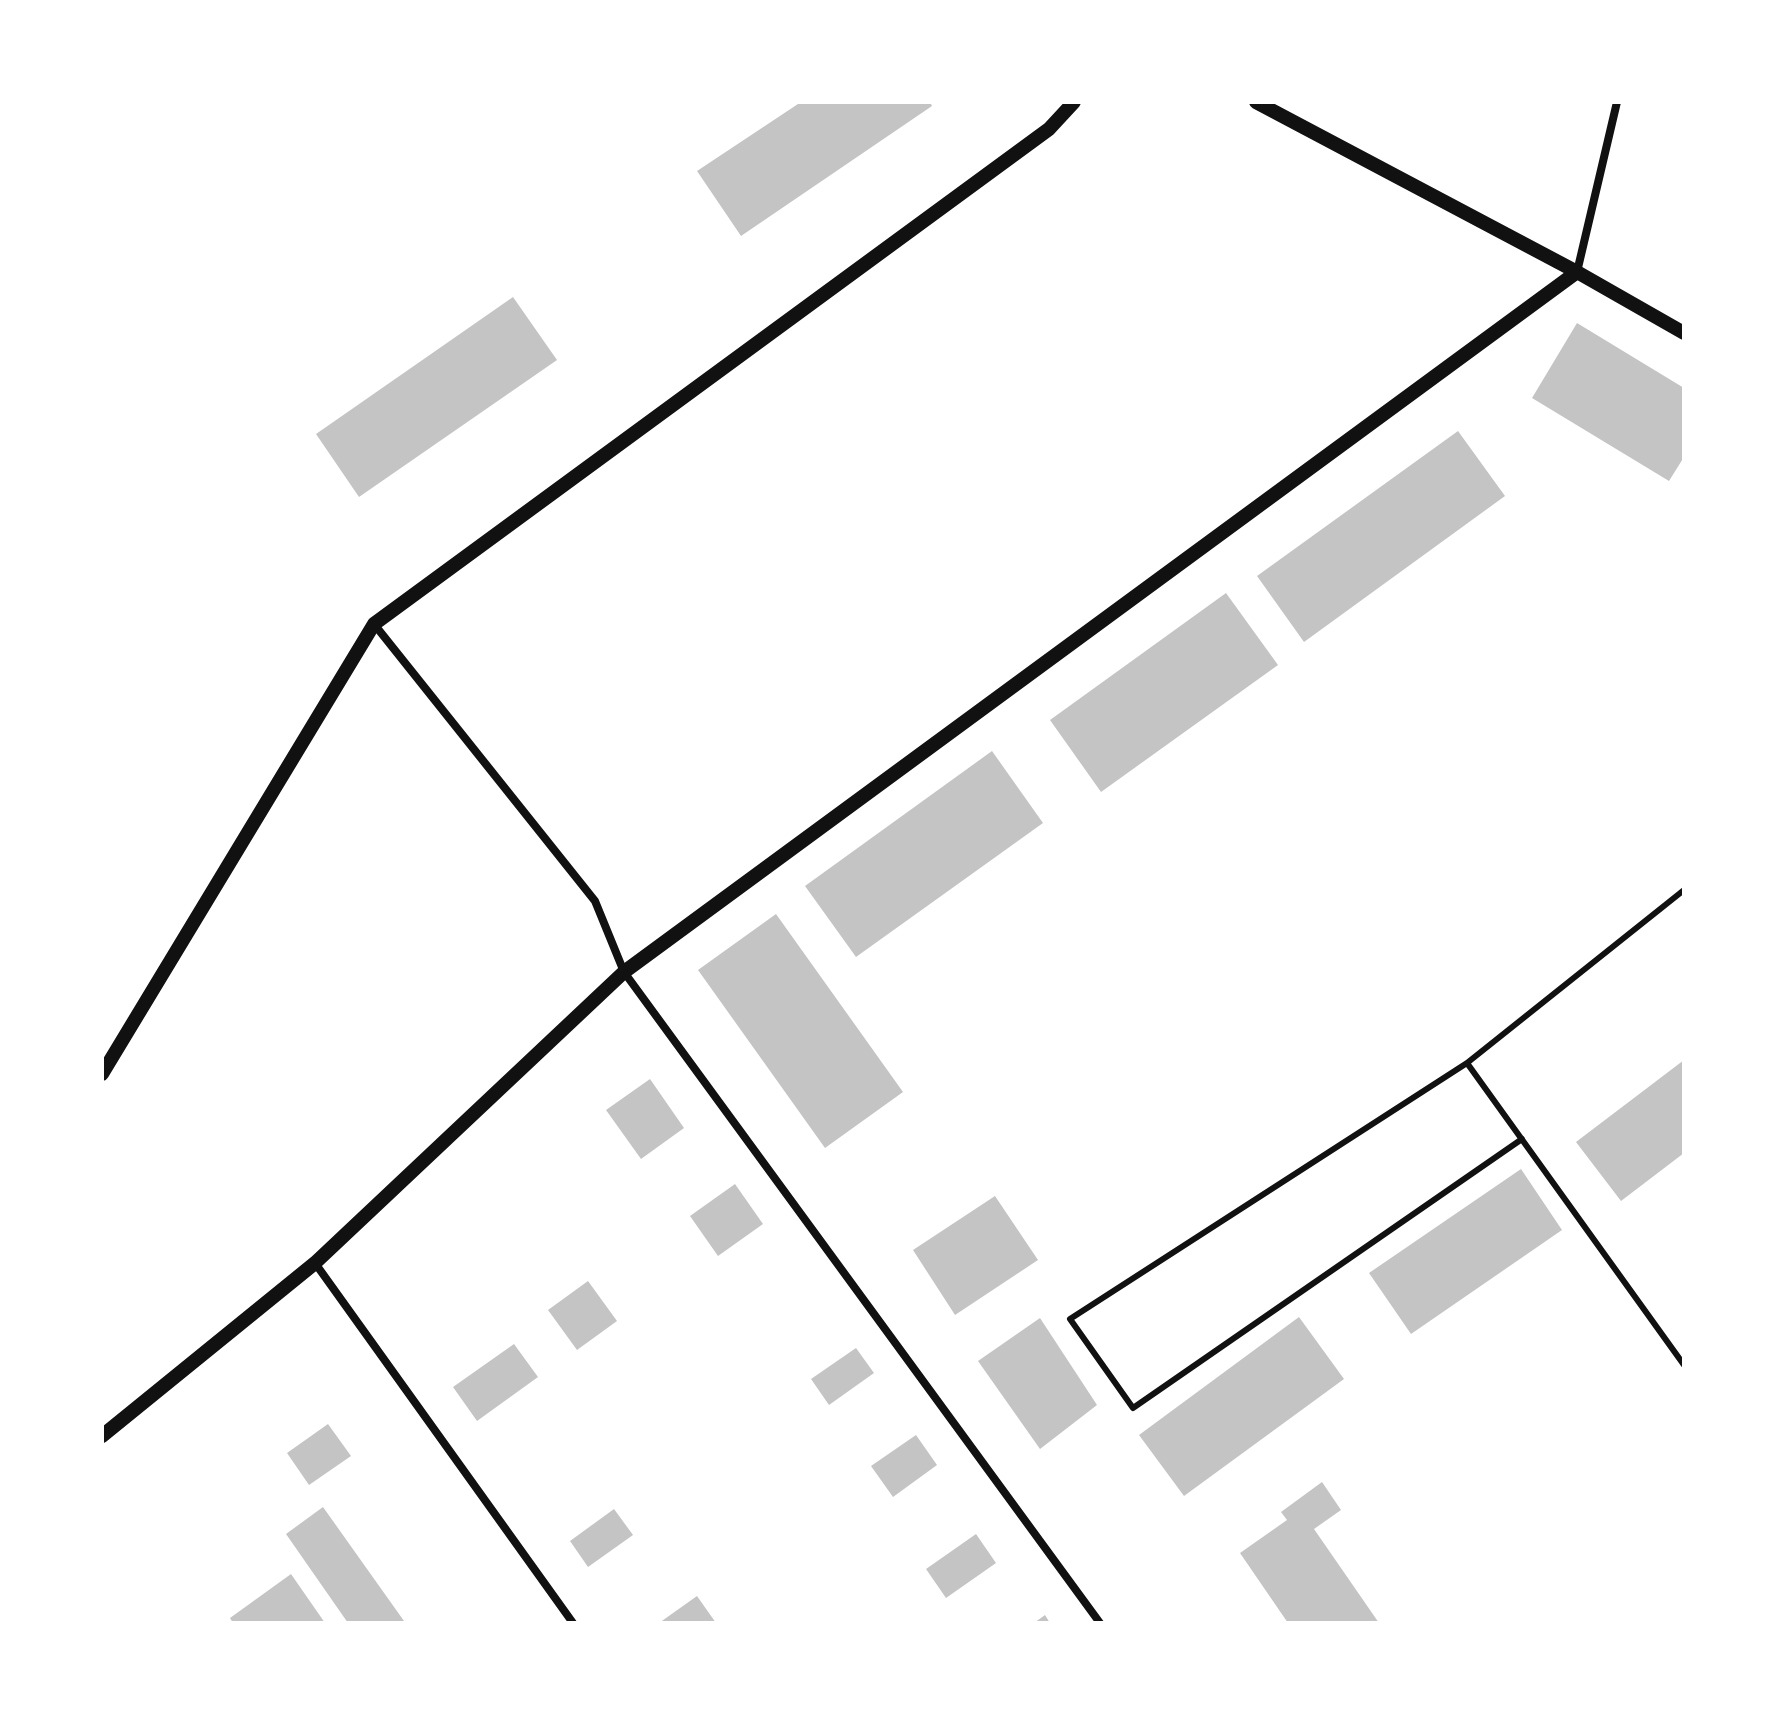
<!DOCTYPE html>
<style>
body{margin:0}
#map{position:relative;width:1786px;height:1725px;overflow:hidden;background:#fff;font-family:"PT Sans",sans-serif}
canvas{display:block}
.frame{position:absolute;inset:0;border:104px solid #fff;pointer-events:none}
</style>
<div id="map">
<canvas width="1786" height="1725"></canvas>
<div class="frame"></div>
</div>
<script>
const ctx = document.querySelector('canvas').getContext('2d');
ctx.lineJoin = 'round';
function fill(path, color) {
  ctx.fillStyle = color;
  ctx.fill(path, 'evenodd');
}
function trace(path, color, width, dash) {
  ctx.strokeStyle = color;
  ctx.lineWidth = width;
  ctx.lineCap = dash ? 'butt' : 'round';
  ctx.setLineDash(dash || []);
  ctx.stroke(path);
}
fill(new Path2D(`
 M 801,102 L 930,102 L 932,106 L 741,236 L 697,171 Z
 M 513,297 L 557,360 L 359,497 L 316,434 Z
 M 1577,323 L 1684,388 L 1684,457 L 1669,481 L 1532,398 Z
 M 1458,431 L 1505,496 L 1304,642 L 1257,576 Z
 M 1226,593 L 1278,665 L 1101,792 L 1050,720 Z
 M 992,751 L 1043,823 L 856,957 L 805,886 Z
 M 776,914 L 903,1092 L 825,1148 L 698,970 Z
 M 1684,1060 L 1684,1153 L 1621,1201 L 1576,1142 Z
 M 650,1079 L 684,1128 L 641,1159 L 606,1110 Z
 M 1521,1169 L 1562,1230 L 1411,1334 L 1369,1273 Z
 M 735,1184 L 763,1224 L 718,1256 L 690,1216 Z
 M 995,1196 L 1038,1260 L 955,1315 L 913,1250 Z
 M 588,1281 L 617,1321 L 577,1350 L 548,1310 Z
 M 1299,1317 L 1344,1379 L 1184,1496 L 1139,1435 Z
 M 1040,1318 L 1097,1405 L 1040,1449 L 978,1361 Z
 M 514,1344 L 538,1377 L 477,1421 L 453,1387 Z
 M 856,1348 L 874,1373 L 829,1405 L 811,1379 Z
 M 328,1424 L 351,1456 L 309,1485 L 287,1453 Z
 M 916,1435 L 937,1465 L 893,1497 L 871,1466 Z
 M 1322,1482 L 1341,1510 L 1314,1529 L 1379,1623 L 1288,1623 L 1240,1553 L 1287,1520 L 1281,1512 Z
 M 323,1507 L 404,1621 L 401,1623 L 348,1623 L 286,1534 Z
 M 614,1509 L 633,1535 L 588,1567 L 570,1541 Z
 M 976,1534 L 996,1563 L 946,1598 L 926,1569 Z
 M 291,1574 L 325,1623 L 233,1623 L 230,1618 Z
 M 697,1596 L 716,1623 L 659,1623 Z
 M 1045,1615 L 1050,1623 L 1034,1623 Z`), '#c4c4c4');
trace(new Path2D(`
 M 1467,1063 L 1684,1365
 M 1522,1139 L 1133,1408 L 1070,1319 L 1467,1063 L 1684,890`), '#111', 6);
trace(new Path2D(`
 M 1577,272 L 1617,102
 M 374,624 L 595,901 L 624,972 L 1100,1623
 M 315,1263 L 573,1623`), '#111', 8);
trace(new Path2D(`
 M 1256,102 L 1577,272 L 1684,333
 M 102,1074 L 374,624 L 1049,129 L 1074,102
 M 102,1436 L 315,1263 L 624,972 L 1577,272`), '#111', 14);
</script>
